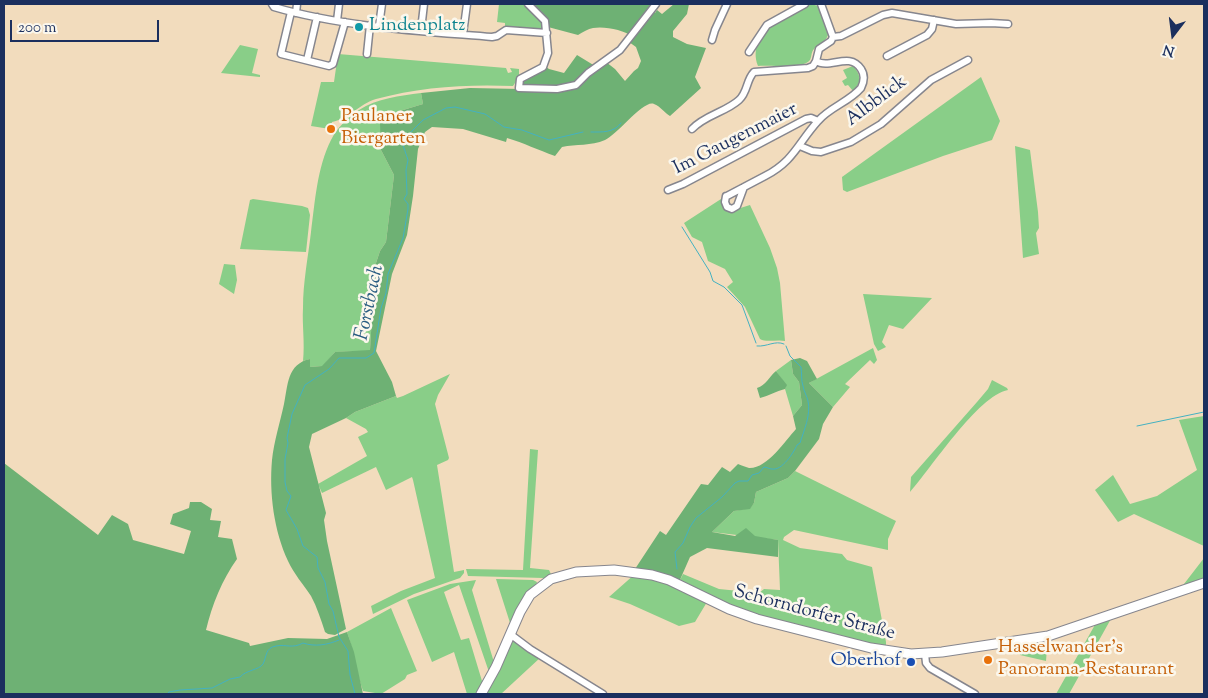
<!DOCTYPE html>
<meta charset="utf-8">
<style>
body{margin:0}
#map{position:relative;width:1208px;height:698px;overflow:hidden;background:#f2dcbd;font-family:"Sorts Mill Goudy",serif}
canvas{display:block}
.frame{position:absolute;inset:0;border:5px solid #1b2f5e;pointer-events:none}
.north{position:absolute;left:1148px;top:10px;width:50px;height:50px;-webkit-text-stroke:4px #fbf7ec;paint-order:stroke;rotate:195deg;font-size:14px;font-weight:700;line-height:20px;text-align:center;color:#1b2f5e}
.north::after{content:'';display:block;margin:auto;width:18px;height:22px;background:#1b2f5e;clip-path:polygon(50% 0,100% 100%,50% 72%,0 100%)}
.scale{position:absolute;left:10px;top:20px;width:149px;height:22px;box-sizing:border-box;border:2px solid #1b2f5e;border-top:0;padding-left:6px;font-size:15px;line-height:18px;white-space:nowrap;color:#1b2f5e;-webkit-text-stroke:4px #fbf7ec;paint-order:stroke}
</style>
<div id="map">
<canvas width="1208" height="698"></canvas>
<div class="frame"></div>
<div class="north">N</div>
<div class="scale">200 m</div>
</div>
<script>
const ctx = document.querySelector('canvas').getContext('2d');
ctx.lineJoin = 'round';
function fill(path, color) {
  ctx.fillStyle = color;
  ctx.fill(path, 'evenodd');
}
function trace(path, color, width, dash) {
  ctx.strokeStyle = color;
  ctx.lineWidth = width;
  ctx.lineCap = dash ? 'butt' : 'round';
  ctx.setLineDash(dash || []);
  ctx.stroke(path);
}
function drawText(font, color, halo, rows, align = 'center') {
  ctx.font = font + ' "Sorts Mill Goudy",serif';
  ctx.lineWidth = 5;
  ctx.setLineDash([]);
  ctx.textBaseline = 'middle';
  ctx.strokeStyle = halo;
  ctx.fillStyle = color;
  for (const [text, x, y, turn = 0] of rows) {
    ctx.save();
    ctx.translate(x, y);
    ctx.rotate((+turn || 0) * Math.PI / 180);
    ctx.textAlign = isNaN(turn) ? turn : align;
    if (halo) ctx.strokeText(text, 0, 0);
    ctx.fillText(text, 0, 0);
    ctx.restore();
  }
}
fill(new Path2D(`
 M 499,4 L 525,4 L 544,22 L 543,30 L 539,31 L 505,27 L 505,23 L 497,22 Z
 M 811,4 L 818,6 L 828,35 C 826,42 819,43 814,49 C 811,52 812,56 810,60 C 804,69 769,65 758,66 C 746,31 787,17 811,4 Z
 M 240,45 L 258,49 L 252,73 L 260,75 L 260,77 L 221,73 Z
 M 338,54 L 506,68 L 508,73 L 512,72 L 510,68 L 519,69 L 519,77 L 513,86 C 467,84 420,87 376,99 C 359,104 349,119 332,122 L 330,129 L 311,126 L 321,82 L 334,82 Z
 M 853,66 C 861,74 862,83 853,91 L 848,85 L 845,86 L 842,81 L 847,78 L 843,70 Z
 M 981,77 L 1000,121 L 992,140 L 943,156 L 847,192 L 843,190 L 842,177 Z
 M 421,93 L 423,104 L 390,114 L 381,150 L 394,175 L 386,242 L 380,251 L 372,275 L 373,298 L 370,351 L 335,352 L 323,366 L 310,367 L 310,359 L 303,361 C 305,343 302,325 303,308 C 303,282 308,258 311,232 C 315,202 317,168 331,140 C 337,128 348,117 359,110 C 377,98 400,96 421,93 Z
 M 1015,146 L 1030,150 L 1038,212 L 1039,228 L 1036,233 L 1039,254 L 1023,258 Z
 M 721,199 L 734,210 L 750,205 L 770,248 L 777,268 L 780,283 L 785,341 C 777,339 767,343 760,339 L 745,307 L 727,287 L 733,282 L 725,269 L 708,261 L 702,242 L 692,237 L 684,223 Z
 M 250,200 L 253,199 L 302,206 L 308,208 L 310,215 L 306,252 L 240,249 Z
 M 224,264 L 235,265 L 237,280 L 234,294 L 219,284 Z
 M 863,294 L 932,298 L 903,329 L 889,325 L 882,342 L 886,347 L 878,351 L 874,344 Z
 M 873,348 L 877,360 L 874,364 L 870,360 L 845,384 L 850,387 L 833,407 L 809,383 Z
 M 791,360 L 793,374 L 799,382 L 802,405 L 793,416 L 785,389 L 786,385 L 776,371 Z
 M 450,374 L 438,395 L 435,404 L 449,458 L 448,460 L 437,465 L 454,572 L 464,570 L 464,573 L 460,578 L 414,594 L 373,614 L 371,606 L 401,591 L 435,578 L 413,480 L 412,477 L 386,490 L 376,467 L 322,493 L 318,484 L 367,456 L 358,437 L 368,432 L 366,429 L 346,418 L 355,412 L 396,396 L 397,398 L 403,396 Z
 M 992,380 L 1007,388 L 1008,390 C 978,395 930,470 910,492 L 911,477 L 977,402 L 988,389 Z
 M 1204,416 L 1204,546 L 1134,514 L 1118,522 L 1095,490 L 1113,475 L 1130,504 L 1157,496 L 1197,470 L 1179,420 Z
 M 530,449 L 538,450 L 530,568 L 549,570 L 552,576 L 544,578 L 468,576 L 466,569 L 523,570 Z
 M 795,471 L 896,521 L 888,539 L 888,550 L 794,530 L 784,537 L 783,540 L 800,548 L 842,554 L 847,560 L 872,567 L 886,642 L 886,649 L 747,614 L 679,582 L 683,574 L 719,589 L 759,593 L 764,589 L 780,590 L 778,540 L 712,532 L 734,511 L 750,508 L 754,503 L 756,492 L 788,478 Z
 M 1204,558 L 1204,581 L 1185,586 L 1184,584 Z
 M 635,574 L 667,583 L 707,602 L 695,622 L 679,626 L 630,604 L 609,597 Z
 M 496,579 L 533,580 L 537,582 L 536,585 L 511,626 Z
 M 476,580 L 472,590 L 493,659 L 495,662 L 478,694 L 467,694 L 454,652 L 432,662 L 407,600 L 450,584 ZM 459,585 L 489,672 L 482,681 L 469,638 L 461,640 L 444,592 Z
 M 391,608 L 417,671 L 407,675 L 405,679 L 381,694 L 363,691 C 356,671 354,651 347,632 Z
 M 1112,617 L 1069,694 L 1056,694 L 1096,623 Z
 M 511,638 L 541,657 L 501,694 L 484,694 Z
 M 1039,640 L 1041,646 L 1047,648 L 1046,661 L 1020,655 L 1017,645 L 1018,644 Z`), '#89ce88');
fill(new Path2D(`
 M 530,4 L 654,4 L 651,10 L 655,13 L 657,10 L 662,14 L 674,4 L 689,4 L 687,14 L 673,31 L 673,37 L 687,44 L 706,48 L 695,77 L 701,88 L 670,116 C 665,113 660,106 654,104 C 644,99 617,135 605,140 C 591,146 576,144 562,147 L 555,156 C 538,150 524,143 507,138 L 506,142 L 463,129 L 432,127 L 425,132 L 418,149 L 413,196 L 407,235 L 392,274 L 376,351 L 392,382 L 396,396 L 355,412 L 346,418 L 312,434 L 309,447 L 326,513 L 324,520 L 327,541 L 346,629 L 335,635 L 328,634 L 325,632 C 321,620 317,607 311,596 C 303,584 294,574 288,561 C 274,531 269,493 272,460 C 274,441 280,423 284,404 C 288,385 287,364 310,359 L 310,367 L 322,366 L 335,352 L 370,350 L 373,298 L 372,275 L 380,251 L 386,242 L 394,175 L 381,150 L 380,123 L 390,114 L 423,104 L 421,93 L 470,88 L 521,89 L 520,82 L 545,66 L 549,69 L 564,73 L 577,55 L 595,66 L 606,62 L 615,69 L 625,81 L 634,71 L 638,68 L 641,61 L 636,47 L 629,42 L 633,37 C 624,30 605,26 593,28 C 588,29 583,32 578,35 L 548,27 Z
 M 800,358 L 807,361 L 817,379 L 809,383 L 833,407 L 823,424 L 819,439 L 795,471 L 788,478 L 756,492 L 754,503 L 750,509 L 734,511 L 712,532 L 735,536 L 746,528 L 755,536 L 778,540 L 778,557 L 707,548 L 690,557 L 679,582 L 635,569 L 660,531 L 666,535 L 701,484 L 708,485 L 722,467 L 730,472 L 738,464 C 741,465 745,467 749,468 C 767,469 785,441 796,429 L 793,416 L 802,405 L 799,382 L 793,374 L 791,360 Z
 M 776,371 L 787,385 L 785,389 C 776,391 769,396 760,398 L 757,388 C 766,385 769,377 776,371 Z
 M 4,463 L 98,535 L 112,515 L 128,524 L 133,540 L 184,554 L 191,531 L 170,524 L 173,514 L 189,508 L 190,502 L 201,502 L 212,509 L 210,520 L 221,521 L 218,537 L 232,539 L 237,559 C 222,580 212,605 206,630 L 249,643 L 250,646 L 288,638 L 327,639 L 347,632 L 354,652 L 363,694 L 4,694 Z`), '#6eb174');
trace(new Path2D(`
 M 591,132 C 602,132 614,133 621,123
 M 682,227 L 710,272 L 713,281 L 724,287 L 742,305 L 756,343
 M 757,346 C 767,347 775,340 784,344
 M 1137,426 L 1204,412
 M 677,569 L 675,552 L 683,543 L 690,527 L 696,518 L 722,497 L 735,483 L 739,481 L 748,481 L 752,475 L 759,473 L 764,467 C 767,467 769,469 772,469 C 782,471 794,452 797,445 L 800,443 C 804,430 811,415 808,401 C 807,396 804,392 803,386 C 801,381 802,373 801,367 L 790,356 L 786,346
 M 162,694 L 163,694
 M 167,694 L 169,692 L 180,690 L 212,688 L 230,679 L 240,677 C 246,670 259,670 263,664 C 267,656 265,648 276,646 C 287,644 292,649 303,643 C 315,647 327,645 339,640
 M 355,694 L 350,675 L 348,651 L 339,637 L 333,611 L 329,604 L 325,582 L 318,568 L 317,557 L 303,546 L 297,529 L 286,510 L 291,496 L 287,491 L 285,482 L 285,459 L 288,443 L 287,438 L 292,414 L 305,385 L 329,369 L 339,358 L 366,358 L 374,353 L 381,308 L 386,293 L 388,274 L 403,238 L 408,209 L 408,204 L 404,199 L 407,194 L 406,170 L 408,160 L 403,145 L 404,139 L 423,120 L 446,108 L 455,107 L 485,114 L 504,127 L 522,130 L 549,140 L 583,132`), '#44b1c1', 1);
const minor = new Path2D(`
 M 272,4 L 274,7 C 342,27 421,31 492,37 L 497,36 L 506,30 L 547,33
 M 528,4 L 545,21 L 548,53 L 543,67 L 520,79 L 519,88 L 557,89 L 576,85 L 588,73 L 620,50 L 656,4
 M 821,4 L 833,37
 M 291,12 L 281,54 L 329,66 L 333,64 L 345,22
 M 296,13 L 297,4
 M 337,21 L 339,4
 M 379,26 L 382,4
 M 421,30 L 424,4
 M 463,34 L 467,4
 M 833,37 L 841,36 L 883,15 L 892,13 L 956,24 L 991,23 L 1008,24
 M 712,40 L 715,30 L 727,4
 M 749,52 L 767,25 L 805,4
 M 367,54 L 370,25
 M 887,56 L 927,35 L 932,29 L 934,20
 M 307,60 L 317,17
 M 816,61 L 819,49 L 831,41 L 833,37
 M 692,129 C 705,115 726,112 739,100 C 748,92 746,80 754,72 L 808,68 L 813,66 L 816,61
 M 800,146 L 812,151 L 821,152 L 851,142 L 881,124 L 931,80 L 968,60
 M 744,187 L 737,206 L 732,209 L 727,207 L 725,202 L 726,196 L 727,196 L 765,176 C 794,161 798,143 818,121 C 830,107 849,102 861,88 C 864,82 865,75 861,69 C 849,51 830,70 816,61
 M 668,190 L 683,184 L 806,119 L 811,118 L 818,121
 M 510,634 L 530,649 L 603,694
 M 925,654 L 926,663 L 930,668 L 975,694`);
const secondary = new Path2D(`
 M 481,694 L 496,667 L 520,612 L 530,595 L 551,579 L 576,572 L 614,570 L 652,575 L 669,580 L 729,609 L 757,619 L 871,648 L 911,654 L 942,652 L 1048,636 L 1204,583`);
trace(minor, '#86868e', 9);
trace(secondary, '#86868e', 11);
trace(minor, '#fff', 6);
trace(secondary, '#fff', 9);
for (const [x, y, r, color] of [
 [359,27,5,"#0f9aa8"],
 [331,129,5,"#e8710a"],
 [988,660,5,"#e8710a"],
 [911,662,5,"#1a4fb4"]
]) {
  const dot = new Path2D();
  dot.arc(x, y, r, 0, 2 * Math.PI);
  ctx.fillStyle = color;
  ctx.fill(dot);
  trace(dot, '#fbf7ec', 2);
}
drawText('19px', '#0d838f', '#fbf7ec', [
 ["Lindenplatz",369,27]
], 'left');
drawText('19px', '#1b2f5e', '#fbf7ec', [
 ["Albblick",877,102,-37],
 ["Im Gaugenmaier",736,140,-27],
 ["Schorndorfer Straße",814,614,15]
]);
drawText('19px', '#c56008', '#fbf7ec', [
 ["Paulaner",341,118],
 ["Biergarten",341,140],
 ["Hasselwander's",998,649],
 ["Panorama-Restaurant",998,671]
], 'left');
drawText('19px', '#164399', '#fbf7ec', [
 ["Oberhof",901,662]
], 'right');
drawText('italic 20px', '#295c81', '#fbf7ec', [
 ["Forstbach",371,303,-78]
]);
</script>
